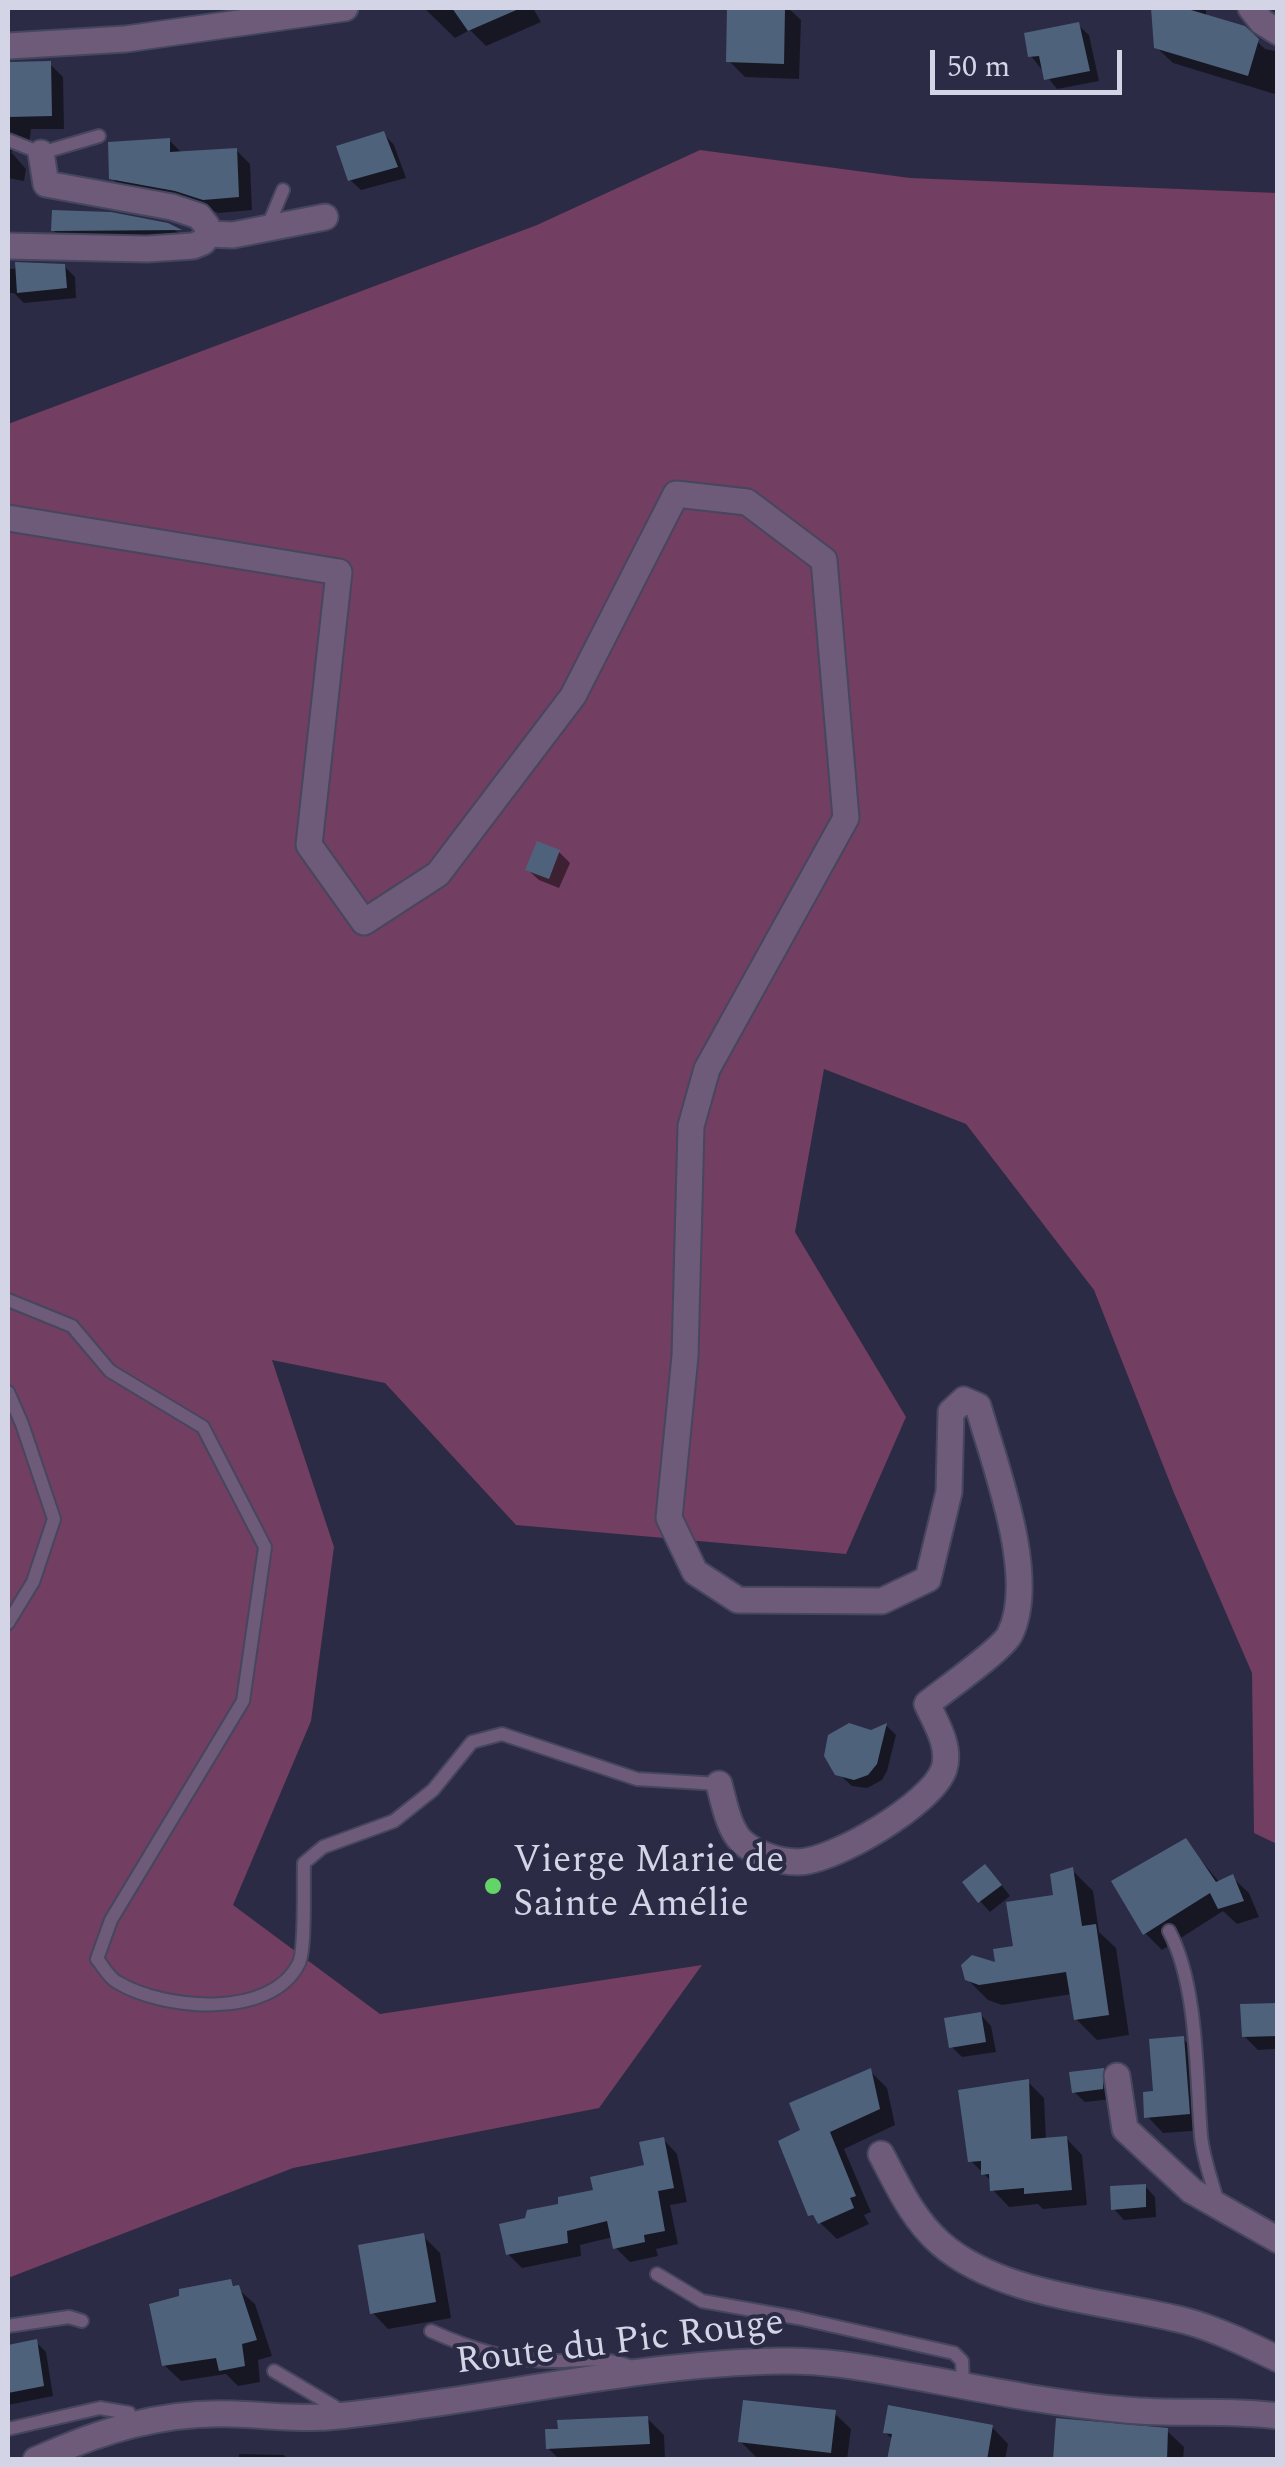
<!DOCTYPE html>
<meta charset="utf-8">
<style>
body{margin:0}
#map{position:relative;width:1285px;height:2467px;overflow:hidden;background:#2b2b45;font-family:Spectral,serif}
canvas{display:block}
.frame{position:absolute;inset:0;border:10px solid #d3d4e6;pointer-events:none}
.scale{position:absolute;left:930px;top:50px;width:192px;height:45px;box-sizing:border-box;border:5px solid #d3d4e6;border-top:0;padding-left:12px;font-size:30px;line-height:35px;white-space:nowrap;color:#d3d4e6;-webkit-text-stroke:8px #2b2b45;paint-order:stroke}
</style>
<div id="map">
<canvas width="1285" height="2467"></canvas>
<div class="frame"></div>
<div class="scale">50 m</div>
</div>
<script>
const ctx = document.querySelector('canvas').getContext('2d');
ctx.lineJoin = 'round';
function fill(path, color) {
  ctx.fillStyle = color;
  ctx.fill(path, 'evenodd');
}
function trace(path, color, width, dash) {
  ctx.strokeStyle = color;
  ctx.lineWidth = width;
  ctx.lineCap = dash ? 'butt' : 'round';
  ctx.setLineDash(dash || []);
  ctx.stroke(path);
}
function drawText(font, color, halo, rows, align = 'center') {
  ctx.font = font + ' Spectral,serif';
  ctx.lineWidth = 8;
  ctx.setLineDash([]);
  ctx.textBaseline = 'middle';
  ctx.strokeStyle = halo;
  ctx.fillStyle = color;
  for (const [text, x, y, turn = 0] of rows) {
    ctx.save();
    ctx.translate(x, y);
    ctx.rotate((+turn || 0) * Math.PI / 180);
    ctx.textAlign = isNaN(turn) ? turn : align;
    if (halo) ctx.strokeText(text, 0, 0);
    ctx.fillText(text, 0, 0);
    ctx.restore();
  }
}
fill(new Path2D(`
 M 700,150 L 910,178 L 1277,193 L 1277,1844 L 1254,1833 L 1252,1673 L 1174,1493 L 1094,1290 L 966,1124 L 824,1069 L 795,1232 L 906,1417 L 846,1554 L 516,1525 L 385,1383 L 272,1360 L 334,1547 L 311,1721 L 233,1905 L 380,2014 L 702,1965 L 599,2108 L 293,2168 L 8,2278 L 8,424 L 537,225 Z`), '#723e61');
fill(new Path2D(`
 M 424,8 L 533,8 L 541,22 L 486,46 L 470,30 L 455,38 Z
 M 729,8 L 788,8 L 801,20 L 799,79 L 745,77 L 729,61 Z
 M 1153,8 L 1206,8 L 1206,17 L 1243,28 L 1265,49 L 1276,51 L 1278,95 L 1173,63 L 1156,47 Z
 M 1078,25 L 1089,35 L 1099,81 L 1057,89 L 1031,56 Z
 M 50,64 L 63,77 L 64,129 L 31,129 L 29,145 L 20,143 L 11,152 L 26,169 L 24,181 L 8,178 L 8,65 Z
 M 384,134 L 394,145 L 406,178 L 361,190 L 350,180 Z
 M 169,140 L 183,154 L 236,150 L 250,164 L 252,210 L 219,213 L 191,204 L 126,192 L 112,178 Z
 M 167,225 L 185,237 L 60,237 L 53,230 Z
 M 64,266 L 75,277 L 76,298 L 24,303 L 14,293 L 8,293 L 8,269 Z
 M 559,852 L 570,863 L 559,888 L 539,880 L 528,870 Z
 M 887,1726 L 896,1735 L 887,1771 L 882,1780 L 867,1788 L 852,1786 L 841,1776 L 871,1733 Z
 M 1185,1841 L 1220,1883 L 1232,1877 L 1249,1893 L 1259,1917 L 1237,1924 L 1223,1911 L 1162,1950 L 1145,1933 Z
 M 1072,1870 L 1093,1891 L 1099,1932 L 1116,1948 L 1129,2035 L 1097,2040 L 1076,2019 L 1072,1994 L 1002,2005 L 988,2000 L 967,1979 L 998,1965 L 1016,1948 L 1056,1897 Z
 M 996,1878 L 1010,1896 L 990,1912 L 980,1901 Z
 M 1278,2005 L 1278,2054 L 1275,2049 L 1258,2050 L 1244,2036 Z
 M 981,2015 L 991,2026 L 996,2052 L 962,2057 L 952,2047 Z
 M 1183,2039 L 1200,2055 L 1205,2130 L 1163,2133 L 1147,2116 Z
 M 1103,2070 L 1113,2081 L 1112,2099 L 1085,2102 L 1074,2092 Z
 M 870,2071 L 887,2088 L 895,2125 L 844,2149 L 871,2212 L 864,2215 L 869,2224 L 837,2239 L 811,2214 L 804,2131 Z
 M 1028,2082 L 1044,2098 L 1046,2140 L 1066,2138 L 1082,2155 L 1087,2205 L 1043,2209 L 1038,2204 L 1009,2207 L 993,2190 L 992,2182 L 970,2160 Z
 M 663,2139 L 677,2154 L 687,2202 L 670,2205 L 678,2244 L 656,2249 L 658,2256 L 630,2262 L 615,2247 L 613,2237 L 580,2245 L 581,2256 L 522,2268 L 508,2254 L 561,2206 L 647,2167 Z
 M 1145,2186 L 1155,2197 L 1156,2217 L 1124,2220 L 1114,2209 Z
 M 423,2236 L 440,2253 L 451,2318 L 388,2329 L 372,2312 Z
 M 230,2282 L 255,2304 L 272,2356 L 258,2360 L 260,2382 L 238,2386 L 226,2374 L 181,2381 L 164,2365 L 182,2298 Z
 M 36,2342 L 46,2352 L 53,2396 L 8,2405 L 8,2347 Z
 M 834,2413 L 851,2429 L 847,2460 L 757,2458 L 740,2441 Z
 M 647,2418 L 664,2435 L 665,2460 L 560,2460 L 548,2448 Z
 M 992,2427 L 1008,2444 L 1005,2460 L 890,2460 L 893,2440 L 885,2432 Z
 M 1167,2431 L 1184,2447 L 1183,2460 L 1056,2460 Z
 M 239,2454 L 284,2455 L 288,2460 L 239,2460 Z`), '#0007');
fill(new Path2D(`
 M 452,8 L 521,8 L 468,31 Z
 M 727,8 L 785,8 L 784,64 L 726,62 Z
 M 1151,8 L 1191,8 L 1191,10 L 1245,26 L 1259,39 L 1248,76 L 1154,48 Z
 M 1079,22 L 1090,71 L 1044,80 L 1039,56 L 1028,57 L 1024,33 Z
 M 51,61 L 52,116 L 8,117 L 8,62 Z
 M 384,131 L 398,167 L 348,181 L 336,146 Z
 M 170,138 L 170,152 L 237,148 L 239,197 L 203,200 L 175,191 L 109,179 L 108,142 Z
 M 52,210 L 111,212 L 168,223 L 182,230 L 51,231 Z
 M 15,262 L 65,264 L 67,288 L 17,293 Z
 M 537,841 L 560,850 L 549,879 L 525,870 Z
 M 849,1723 L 871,1730 L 887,1723 L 877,1764 L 868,1775 L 854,1780 L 835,1775 L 824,1756 L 828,1735 Z
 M 1186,1838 L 1216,1882 L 1233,1874 L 1244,1901 L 1218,1909 L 1210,1893 L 1143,1935 L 1111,1881 Z
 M 985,1864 L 1002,1885 L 978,1903 L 962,1882 Z
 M 1073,1867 L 1082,1926 L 1096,1924 L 1109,2015 L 1074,2020 L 1066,1972 L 979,1985 L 965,1980 L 961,1965 L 972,1955 L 995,1962 L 993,1949 L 1013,1946 L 1006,1902 L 1053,1895 L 1050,1874 Z
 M 1278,2003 L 1278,2036 L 1242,2037 L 1240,2004 Z
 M 981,2012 L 986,2042 L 949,2048 L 944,2018 Z
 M 1184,2036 L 1190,2114 L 1144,2118 L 1143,2092 L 1153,2091 L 1149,2039 Z
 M 871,2068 L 880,2109 L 830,2132 L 856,2196 L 850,2198 L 854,2208 L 818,2224 L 813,2215 L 808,2216 L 778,2141 L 800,2130 L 789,2103 Z
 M 1104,2068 L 1103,2089 L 1072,2093 L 1069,2072 Z
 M 1029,2079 L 1031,2139 L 1067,2136 L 1072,2190 L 1024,2194 L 1024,2188 L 990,2191 L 989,2174 L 981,2175 L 981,2161 L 968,2162 L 958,2090 Z
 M 664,2137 L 674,2188 L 658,2191 L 665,2231 L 644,2235 L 645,2242 L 613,2249 L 607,2221 L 567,2231 L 568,2243 L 506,2255 L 499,2224 L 525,2218 L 527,2210 L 558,2204 L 558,2197 L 593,2190 L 590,2177 L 644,2165 L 639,2142 Z
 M 1146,2184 L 1146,2207 L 1111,2210 L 1110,2186 Z
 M 424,2233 L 436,2302 L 370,2314 L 358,2245 Z
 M 231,2279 L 233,2286 L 239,2285 L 257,2340 L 242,2344 L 245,2366 L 219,2371 L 216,2358 L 162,2366 L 149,2304 L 179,2296 L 179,2289 Z
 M 37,2339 L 44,2386 L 8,2393 L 8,2345 Z
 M 743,2400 L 836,2410 L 831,2453 L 738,2442 Z
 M 888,2405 L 993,2425 L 987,2460 L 887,2460 L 892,2434 L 883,2433 Z
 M 648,2416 L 650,2444 L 546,2449 L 545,2429 L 558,2429 L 557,2420 Z
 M 1056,2418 L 1168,2428 L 1167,2460 L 1053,2460 Z`), '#4f627c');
const service = new Path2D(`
 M 8,140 L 41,153 L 99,136
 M 268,226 L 283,190
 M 8,1300 L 72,1326 L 110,1371 L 203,1427 L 265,1547 L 243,1701 L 111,1920 L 97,1959 C 103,1966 109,1978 117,1982 C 163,2010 271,2020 299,1963 C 306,1947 303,1884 304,1863 L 323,1847 L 394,1821 L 433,1790 L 472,1742 L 502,1734 L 637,1779 L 719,1784
 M 8,1392 L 22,1424 L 54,1519 L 33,1582 L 8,1623
 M 1169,1931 C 1198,1985 1196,2075 1201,2136 C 1203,2158 1212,2182 1218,2203
 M 657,2274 L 702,2301 L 798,2318 L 954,2353 L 962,2361 L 963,2385
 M 8,2326 L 69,2317 L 82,2321
 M 431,2331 C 471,2349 509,2361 554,2361 C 585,2361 600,2355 632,2367
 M 274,2371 L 335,2407 L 338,2414
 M 8,2429 L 100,2408 L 129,2413 L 132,2422`);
const minor = new Path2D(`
 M 1251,8 L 1262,22 L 1278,32
 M 8,46 L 126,39 L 345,8
 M 41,153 L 46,184 L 172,207 L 199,216 L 207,226 L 208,234 L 233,235 L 325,217
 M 8,518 L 339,572 L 309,845 L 364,922 L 438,874 L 573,696 L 676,494 L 747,502 L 824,560 L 846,818 L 707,1069 L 691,1126 L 685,1356 L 669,1518 L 695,1572 L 738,1600 L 882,1601 L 928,1579 L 949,1492 L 951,1412 L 964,1400 L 978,1406 C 995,1466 1038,1577 1010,1634 C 1003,1649 943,1691 927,1704 C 936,1723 951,1747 944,1769 C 932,1804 833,1862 798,1862 C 779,1862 755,1854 741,1841 C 728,1827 724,1802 719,1784
 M 1117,2076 L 1125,2129 L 1192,2191 L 1278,2240
 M 881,2154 C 898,2186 912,2218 940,2243 C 1001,2297 1109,2301 1186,2321 C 1216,2329 1249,2345 1278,2359`);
const tertiary = new Path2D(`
 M 8,246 L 147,249 L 193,246 L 203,242 L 208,234
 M 36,2460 C 100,2431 162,2411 233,2414 C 268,2415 303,2420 338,2416 C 485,2401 635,2363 782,2361 C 829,2360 871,2369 917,2377 C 986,2390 1056,2404 1126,2410 C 1177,2415 1227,2409 1278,2416`);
trace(service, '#46465f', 16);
trace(minor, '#46465f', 29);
trace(tertiary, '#46465f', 29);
trace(service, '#6e5b7a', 12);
trace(minor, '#6e5b7a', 25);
trace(tertiary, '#6e5b7a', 25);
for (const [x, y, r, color] of [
 [493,1886,10,"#63d468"]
]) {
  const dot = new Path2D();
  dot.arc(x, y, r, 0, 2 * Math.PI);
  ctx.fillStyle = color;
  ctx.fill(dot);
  trace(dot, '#2b2b45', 4);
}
drawText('38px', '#d3d4e6', '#2b2b45', [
 ["Vierge Marie de",513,1864],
 ["Sainte Amélie",513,1908]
], 'left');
drawText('38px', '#d3d4e6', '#2b2b45', [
 ["Route du Pic Rouge",620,2345,-7]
]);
</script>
